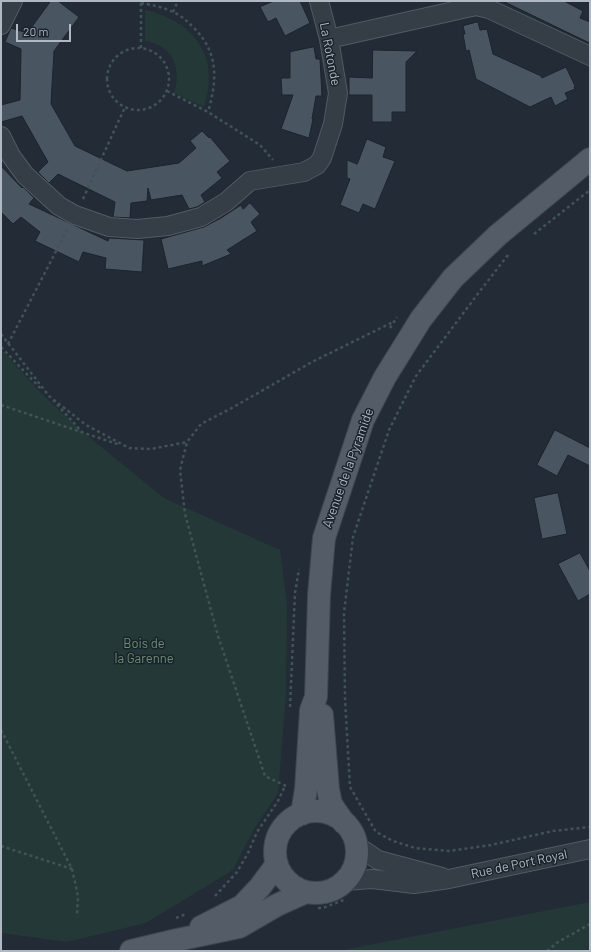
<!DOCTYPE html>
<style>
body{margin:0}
#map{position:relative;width:591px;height:952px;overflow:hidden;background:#222b36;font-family:Barlow,sans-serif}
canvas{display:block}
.frame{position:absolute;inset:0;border:2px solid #afb8c3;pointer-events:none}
.scale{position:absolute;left:16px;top:24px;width:55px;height:18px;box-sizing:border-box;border:2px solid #afb8c3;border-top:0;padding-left:5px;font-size:12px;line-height:14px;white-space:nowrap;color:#afb8c3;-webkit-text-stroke:3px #1a222b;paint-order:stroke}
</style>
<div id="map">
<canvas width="591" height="952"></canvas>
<div class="frame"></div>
<div class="scale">20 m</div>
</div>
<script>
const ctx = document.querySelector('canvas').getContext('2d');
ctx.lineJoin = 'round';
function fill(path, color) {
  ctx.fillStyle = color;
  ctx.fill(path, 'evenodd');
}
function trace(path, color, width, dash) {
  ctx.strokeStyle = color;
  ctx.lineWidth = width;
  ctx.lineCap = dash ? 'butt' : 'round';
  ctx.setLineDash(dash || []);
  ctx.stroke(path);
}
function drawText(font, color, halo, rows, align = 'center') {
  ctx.font = font + ' Barlow,sans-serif';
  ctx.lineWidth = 3;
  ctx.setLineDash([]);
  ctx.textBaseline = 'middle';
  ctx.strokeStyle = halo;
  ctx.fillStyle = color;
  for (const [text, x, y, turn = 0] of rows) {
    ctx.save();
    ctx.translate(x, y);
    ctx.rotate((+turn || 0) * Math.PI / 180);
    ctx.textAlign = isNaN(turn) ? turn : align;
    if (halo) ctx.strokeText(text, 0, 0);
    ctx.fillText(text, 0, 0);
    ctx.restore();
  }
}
fill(new Path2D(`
 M 145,10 C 194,21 221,56 204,107 L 174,93 C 182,69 173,45 145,41 Z
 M 1,349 L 41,393 L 83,432 L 164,498 L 280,550 L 287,605 L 286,697 L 278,793 L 254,829 L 233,870 L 146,923 L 67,942 L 1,933 Z
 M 590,902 L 590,951 L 338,951 Z`), '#243838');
const building = new Path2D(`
 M 51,1 L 58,1 L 79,17 L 54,51 L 51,104 L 75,146 L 127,171 L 179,163 L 196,148 L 190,141 L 202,131 L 209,138 L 210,137 L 230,161 L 217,172 L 222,178 L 201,195 L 205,202 L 197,207 L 189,209 L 182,195 L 151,200 L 148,188 L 147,201 L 131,203 L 130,218 L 113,217 L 115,202 L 58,174 L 49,183 L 38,172 L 48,162 L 22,116 L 1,122 L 1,105 L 20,100 L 21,49 L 5,42 L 11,28 L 27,33 Z
 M 274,1 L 300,1 L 310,23 L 285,36 L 276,18 L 268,22 L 260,7 Z
 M 503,1 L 564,1 L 583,11 L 580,18 L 590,22 L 590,43 Z
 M 478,22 L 480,30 L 487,29 L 493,54 L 541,76 L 542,78 L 566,67 L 575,86 L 574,87 L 575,89 L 565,93 L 568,99 L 555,106 L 551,97 L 530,107 L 476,79 L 469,50 L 466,51 L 463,34 L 465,34 L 463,26 Z
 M 314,47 L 316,59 L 320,59 L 322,96 L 316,96 L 312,119 L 313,119 L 309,138 L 281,129 L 293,95 L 282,95 L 281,78 L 290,78 L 290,52 Z
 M 373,50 L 417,51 L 406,62 L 406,112 L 392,112 L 392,122 L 372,122 L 372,95 L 349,95 L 349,77 L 372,78 Z
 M 367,139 L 386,147 L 383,157 L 395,161 L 375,209 L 363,204 L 359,213 L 340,205 L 350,179 L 347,178 L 347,160 L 357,164 Z
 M 1,166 L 22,188 L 23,187 L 34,198 L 29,204 L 108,241 L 109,238 L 144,240 L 142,272 L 105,269 L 106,258 L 83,252 L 79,262 L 35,241 L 40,232 L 21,217 L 13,224 L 1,212 Z
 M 250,203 L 260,214 L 251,222 L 257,231 L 227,250 L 231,254 L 202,266 L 202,261 L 168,269 L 161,239 L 204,227 L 221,218 L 241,205 L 243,209 Z
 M 555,430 L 590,448 L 590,466 L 568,455 L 557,476 L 537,465 Z
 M 558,493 L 567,534 L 542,539 L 534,498 Z
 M 580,553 L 590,571 L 590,594 L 578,601 L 558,564 Z`);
fill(building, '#4a5562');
trace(building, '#1c242d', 1);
const minor = new Path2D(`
 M 1,25 L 13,1
 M 329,39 L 476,6 L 489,9 L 590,56
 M 1,136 L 11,156 L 25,175 L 59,206 L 75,215 L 109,227 L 137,229 L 168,226 L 201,217 L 226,202 L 250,181 L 304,172 L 317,165 L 322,158 L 333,124 L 338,93 L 329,39 L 319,1
 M 356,845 L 378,860 L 442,877
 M 345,881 L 372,879 L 414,884 L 449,879 L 590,849`);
const major = new Path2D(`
 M 322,715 L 328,789 L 331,804 L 344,823
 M275 852a41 41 0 1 1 82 0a41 41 0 1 1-82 0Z
 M 302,814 L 306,789 L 311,710 L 316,697 L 319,595 L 324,538 L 363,420 L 385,377 L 421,319 L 453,278 L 498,235 L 590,159
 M 201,927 L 242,906 L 260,887 L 277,864
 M 131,951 L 177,940 L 239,927 L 277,905 L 306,892`);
trace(minor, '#525b64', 20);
trace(major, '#3e4650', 24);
trace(new Path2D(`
 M 141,3 C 152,5 163,7 173,12 C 182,16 188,22 195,29 C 219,54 217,81 208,112
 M 173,12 L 178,1
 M 141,48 L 141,2
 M107 79a31 31 0 1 1 62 0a31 31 0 1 1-62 0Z
 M 167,91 L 208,112 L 260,145 L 273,160
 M 83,199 L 125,107
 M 534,234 L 590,190
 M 508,255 L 480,291 L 416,376 L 389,430 L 353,537 L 344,613 L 345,699 L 350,787 L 376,832 L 393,841 L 415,848 L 449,851 L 491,845 L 553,831 L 590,827
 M 390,328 L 397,317
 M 1,334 L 49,396 L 86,425 L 129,448 L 151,449 L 187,442
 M 8,344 L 67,230
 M 1,347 L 42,390
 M 53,400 L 82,432
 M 1,405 L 120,445
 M 290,707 L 295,593 L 299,569
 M 1,730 L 72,869 L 78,896 L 77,915
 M 286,786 L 265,776 L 218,636 L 185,514 L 180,470 L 187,442 L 201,424 L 230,409 L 312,362 L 393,322
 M 1,846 L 72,869
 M 215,896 L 237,872 L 248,853 L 257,832 L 278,801 L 285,786
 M 318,908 L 323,908 L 346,899
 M 176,918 L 186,914
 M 547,951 L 558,942 L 590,924`), '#415355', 2.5, [3, 3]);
trace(minor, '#353d47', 18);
trace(major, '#535c67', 22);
drawText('13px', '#afb8c3', '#1a222b', [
 ["La Rotonde",330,54,79],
 ["Avenue de la Pyramide",348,468,-70],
 ["Rue de Port Royal",519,864,-12]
]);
drawText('13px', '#689270', '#1a222b', [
 ["Bois de",144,644],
 ["la Garenne",144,659]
]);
</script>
